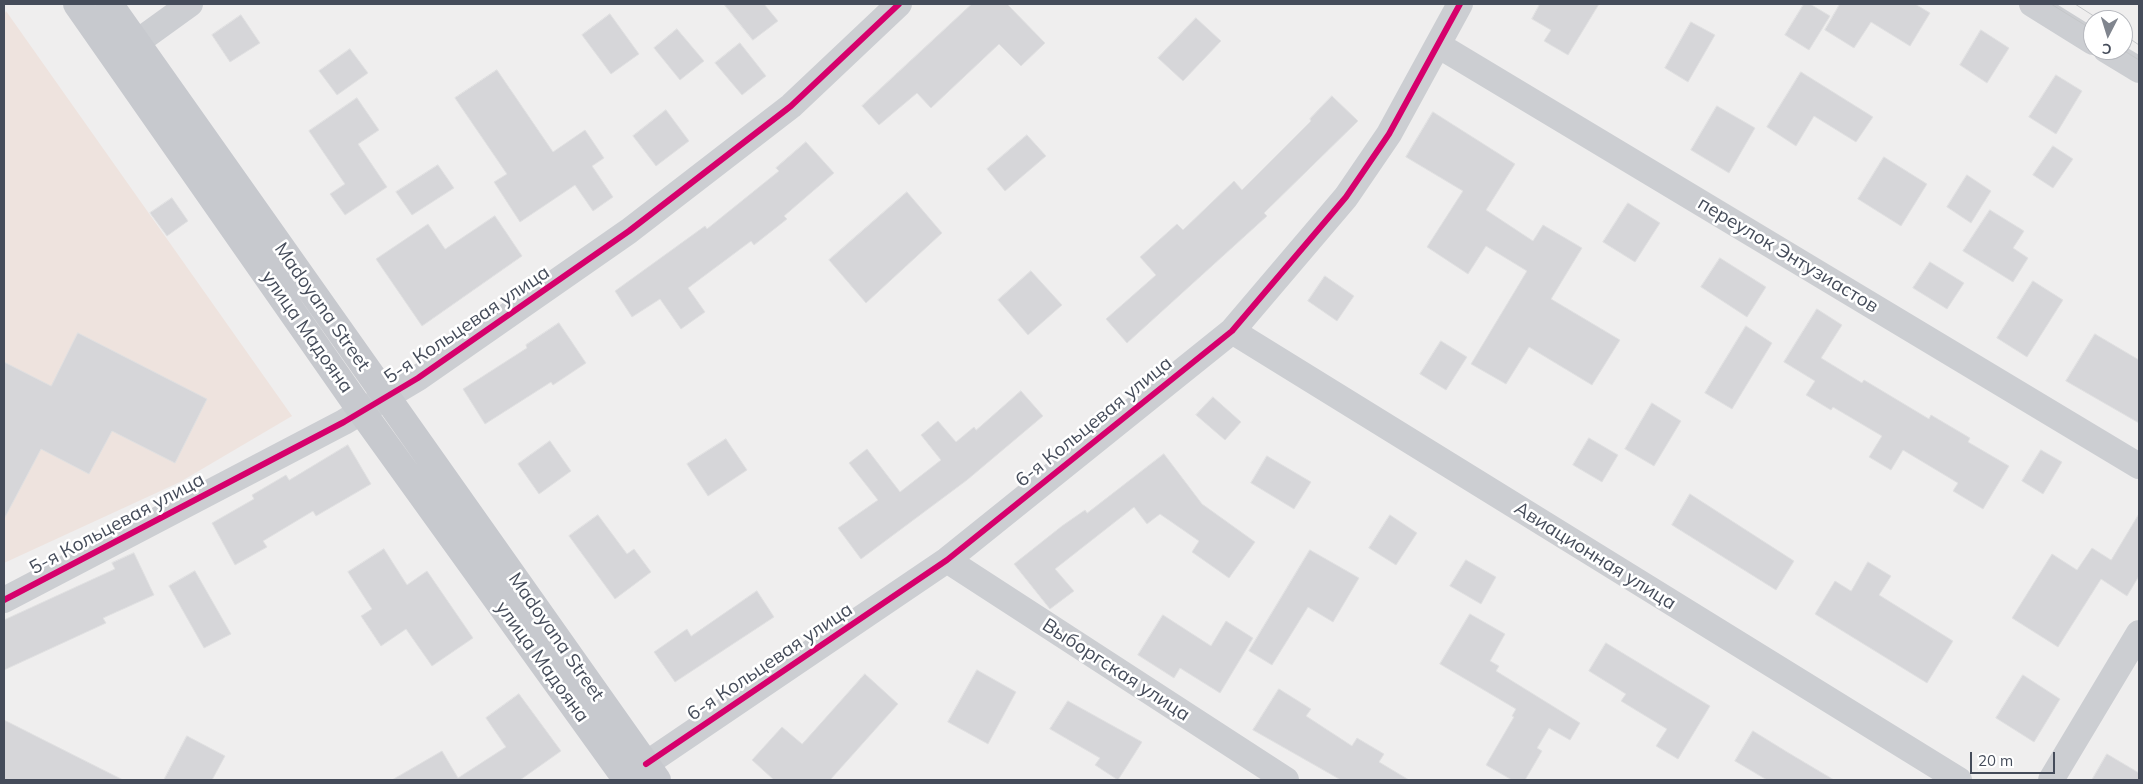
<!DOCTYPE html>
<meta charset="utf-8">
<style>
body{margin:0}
#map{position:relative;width:2143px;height:784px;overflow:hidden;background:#efeeee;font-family:Mulish,sans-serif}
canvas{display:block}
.frame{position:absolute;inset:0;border:5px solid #454c5a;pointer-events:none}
.north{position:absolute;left:2083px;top:10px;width:50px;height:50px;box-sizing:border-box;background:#fff;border:1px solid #b5b7bd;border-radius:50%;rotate:185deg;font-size:14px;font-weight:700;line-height:20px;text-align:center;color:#454c5a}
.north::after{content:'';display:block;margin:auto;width:18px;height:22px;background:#80858e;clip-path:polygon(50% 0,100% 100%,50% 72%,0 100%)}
.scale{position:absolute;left:1970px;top:752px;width:85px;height:22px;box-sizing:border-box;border:2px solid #454c5a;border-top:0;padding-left:6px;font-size:15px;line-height:18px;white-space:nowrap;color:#454c5a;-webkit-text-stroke:4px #fff;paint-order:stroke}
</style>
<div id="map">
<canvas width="2143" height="784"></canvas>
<div class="frame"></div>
<div class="north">С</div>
<div class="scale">20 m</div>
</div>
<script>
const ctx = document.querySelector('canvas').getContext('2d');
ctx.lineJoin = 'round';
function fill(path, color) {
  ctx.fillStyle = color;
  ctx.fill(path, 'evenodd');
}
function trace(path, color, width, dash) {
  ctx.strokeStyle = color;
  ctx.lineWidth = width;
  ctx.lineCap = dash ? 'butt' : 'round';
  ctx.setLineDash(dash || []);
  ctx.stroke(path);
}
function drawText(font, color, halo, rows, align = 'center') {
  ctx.font = font + ' Mulish,sans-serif';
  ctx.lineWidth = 5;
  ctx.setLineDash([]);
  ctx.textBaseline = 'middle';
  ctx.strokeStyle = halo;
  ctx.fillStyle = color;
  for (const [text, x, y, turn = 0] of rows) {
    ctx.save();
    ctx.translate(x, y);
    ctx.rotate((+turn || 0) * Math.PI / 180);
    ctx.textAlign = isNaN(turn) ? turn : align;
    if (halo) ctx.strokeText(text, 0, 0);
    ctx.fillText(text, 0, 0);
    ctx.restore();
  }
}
fill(new Path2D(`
 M 6,11 L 292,416 L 180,482 L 4,563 L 4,15 Z`), '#eee3de');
const building = new Path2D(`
 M 724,4 L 764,4 L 778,21 L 753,40 Z
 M 972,4 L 1007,4 L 1045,43 L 1021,66 L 999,44 L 931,108 L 917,93 L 879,125 L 862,106 Z
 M 1540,4 L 1599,4 L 1568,55 L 1544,41 L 1551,30 L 1532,19 Z
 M 1804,4 L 1810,4 L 1830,16 L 1809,50 L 1785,35 Z
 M 1840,4 L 1915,4 L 1930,13 L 1910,46 L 1871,22 L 1854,48 L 1825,30 Z
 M 610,14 L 639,54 L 611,74 L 582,35 Z
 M 241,15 L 260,43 L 230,62 L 212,35 Z
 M 1196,18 L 1221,41 L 1183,81 L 1158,58 Z
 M 1691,22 L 1715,35 L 1688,82 L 1665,68 Z
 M 677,29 L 704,61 L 680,80 L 654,48 Z
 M 1981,30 L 2009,48 L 1987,83 L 1960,65 Z
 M 740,43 L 766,76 L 742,95 L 715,63 Z
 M 350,49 L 368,73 L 337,95 L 319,71 Z
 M 497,70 L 553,152 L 585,130 L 604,158 L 592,166 L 613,197 L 593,211 L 575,185 L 520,222 L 494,182 L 507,174 L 455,98 Z
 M 1801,72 L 1873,117 L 1856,142 L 1814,116 L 1796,146 L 1767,127 Z
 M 2056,75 L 2082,91 L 2056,134 L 2029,117 Z
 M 1332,96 L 1358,121 L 1264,213 L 1267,216 L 1127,343 L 1106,319 L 1156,275 L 1140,257 L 1177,224 L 1183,230 L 1234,181 L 1242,190 L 1311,121 L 1310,119 Z
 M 357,98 L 379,130 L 358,144 L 387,187 L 345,215 L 330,194 L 345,184 L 309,131 Z
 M 1717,106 L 1755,128 L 1729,173 L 1691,150 Z
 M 666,110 L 689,141 L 656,166 L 633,136 Z
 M 1433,112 L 1515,164 L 1486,210 L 1533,241 L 1543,225 L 1582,248 L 1551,299 L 1620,340 L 1592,385 L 1529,347 L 1506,384 L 1471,364 L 1527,271 L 1486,246 L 1468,274 L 1427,247 L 1463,191 L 1406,157 Z
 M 1027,135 L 1046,156 L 1005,191 L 987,169 Z
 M 806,142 L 834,173 L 784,216 L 787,219 L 754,245 L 751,241 L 688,288 L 705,312 L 681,329 L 660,299 L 632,317 L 615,291 L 705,226 L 707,229 L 779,171 L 776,168 Z
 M 2053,146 L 2073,159 L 2053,188 L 2033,175 Z
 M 1884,157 L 1927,184 L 1901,226 L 1858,199 Z
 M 438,165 L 454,188 L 412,215 L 396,192 Z
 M 1967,175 L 1991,191 L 1971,223 L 1947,207 Z
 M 907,192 L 942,233 L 866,303 L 829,260 Z
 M 172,198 L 188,221 L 167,236 L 150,213 Z
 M 1628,203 L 1660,223 L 1635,262 L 1603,242 Z
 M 1990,210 L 2024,231 L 2013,248 L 2028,258 L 2013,282 L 1963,251 Z
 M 495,216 L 522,256 L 422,326 L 376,259 L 428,224 L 445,249 Z
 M 1720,258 L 1766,287 L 1747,317 L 1701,287 Z
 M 1930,262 L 1964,283 L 1947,309 L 1913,288 Z
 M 1031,271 L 1062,305 L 1028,335 L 998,300 Z
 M 1325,276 L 1354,296 L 1337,321 L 1308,301 Z
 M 2033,281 L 2063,300 L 2027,357 L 1997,338 Z
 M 1817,309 L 1842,325 L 1821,358 L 1862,383 L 1864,380 L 1929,419 L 1931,415 L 1970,438 L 1968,442 L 2009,466 L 1983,509 L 1953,491 L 1958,483 L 1903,450 L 1891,470 L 1869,457 L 1882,436 L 1833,407 L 1831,410 L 1806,395 L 1815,381 L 1784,362 Z
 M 559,323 L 586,363 L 553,385 L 551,382 L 485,424 L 463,389 L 527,348 L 526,345 Z
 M 1746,326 L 1772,343 L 1732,409 L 1705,393 Z
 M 78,333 L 207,399 L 175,463 L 112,431 L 89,474 L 41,449 L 4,519 L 4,362 L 51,386 Z
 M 2095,334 L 2139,360 L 2139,423 L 2066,381 Z
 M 1441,341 L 1467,357 L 1446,390 L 1420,374 Z
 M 1021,391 L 1043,416 L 967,480 L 861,559 L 838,528 L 878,500 L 849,463 L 867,449 L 900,492 L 941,460 L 921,435 L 938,421 L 956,442 L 974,427 L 976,430 Z
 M 1213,397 L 1241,422 L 1225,440 L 1196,415 Z
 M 1652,403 L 1681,421 L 1654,466 L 1625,449 Z
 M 1589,438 L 1618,455 L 1602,482 L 1573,465 Z
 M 726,439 L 747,470 L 708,496 L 687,464 Z
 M 550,441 L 571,471 L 539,494 L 518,464 Z
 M 348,445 L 371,484 L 316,516 L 313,511 L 263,541 L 267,547 L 235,565 L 212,523 L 254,499 L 252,495 L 286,475 L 289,480 Z
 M 2041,450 L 2062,462 L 2043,494 L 2022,481 Z
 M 1164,454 L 1202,504 L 1255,542 L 1229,578 L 1192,552 L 1199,541 L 1160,514 L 1147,524 L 1134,507 L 1055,569 L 1074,591 L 1050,609 L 1014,564 L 1062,526 L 1085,510 L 1087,513 Z
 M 1267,456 L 1311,482 L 1294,509 L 1251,483 Z
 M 1690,494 L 1794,561 L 1776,590 L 1672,525 Z
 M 2139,514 L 2139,576 L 2127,596 L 2101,579 L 2058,647 L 2012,618 L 2052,554 L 2077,570 L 2092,548 L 2111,560 Z
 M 598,515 L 627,554 L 634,549 L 651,572 L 615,599 L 569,536 Z
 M 1390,515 L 1417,533 L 1396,565 L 1369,548 Z
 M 384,549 L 407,585 L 427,571 L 473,638 L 432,666 L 406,629 L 381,646 L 361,616 L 372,609 L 348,572 Z
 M 1310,550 L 1359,578 L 1333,622 L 1308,607 L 1272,665 L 1249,651 Z
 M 134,553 L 154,595 L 103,618 L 106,623 L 4,670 L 4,620 L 115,569 L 112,563 Z
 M 1466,560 L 1496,577 L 1481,604 L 1450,586 Z
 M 1868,562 L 1891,576 L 1879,595 L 1953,641 L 1927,683 L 1815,614 L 1835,581 L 1851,591 Z
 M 195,571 L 231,634 L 204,648 L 169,586 Z
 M 757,591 L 774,617 L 675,682 L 654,652 L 687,629 L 691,636 Z
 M 1470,614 L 1505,634 L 1490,661 L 1499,666 L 1496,671 L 1580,723 L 1570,740 L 1549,728 L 1537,748 L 1542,751 L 1525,780 L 1512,780 L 1486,765 L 1514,717 L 1512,716 L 1516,709 L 1440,664 Z
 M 1163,615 L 1211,646 L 1226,621 L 1253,638 L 1220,693 L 1180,668 L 1174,678 L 1138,655 Z
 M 1606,643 L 1710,706 L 1678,759 L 1656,746 L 1667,729 L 1621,701 L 1626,694 L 1589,671 Z
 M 977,670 L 1016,692 L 988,744 L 948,722 Z
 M 865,674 L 898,704 L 830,780 L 774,780 L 752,760 L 782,727 L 802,744 Z
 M 2023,675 L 2060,699 L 2034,742 L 1996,718 Z
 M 1279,689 L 1311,709 L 1306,716 L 1352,746 L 1357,738 L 1384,754 L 1379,762 L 1409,780 L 1341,780 L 1253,730 Z
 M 519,694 L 561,751 L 520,780 L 392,780 L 442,751 L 458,778 L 506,747 L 486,718 Z
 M 1068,701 L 1142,742 L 1118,780 L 1095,765 L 1100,758 L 1050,729 Z
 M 4,720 L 123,780 L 4,780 Z
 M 1753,731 L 1787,752 L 1834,780 L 1767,780 L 1735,761 Z
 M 187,736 L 225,756 L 212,780 L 164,780 Z
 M 2107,754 L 2139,773 L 2139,780 L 2092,780 Z`);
fill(building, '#d6d6d9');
trace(building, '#e0e0e1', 1);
trace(new Path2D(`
 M 2032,4 L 2093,42
 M 136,43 L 190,4
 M 1438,45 L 2139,466
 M 2106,50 L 2139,70
 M 1232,331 L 1959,780
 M 947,560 L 1286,780
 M 4,600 L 344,422 L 418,378 L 629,231 L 791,106 L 899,4
 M 646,764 L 947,560 L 1232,331 L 1346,197 L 1389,134 L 1460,4
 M 2051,780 L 2139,633`), '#ccced2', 26);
trace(new Path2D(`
 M 77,4 L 362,412 L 627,780
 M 109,4 L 657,780`), '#c7c9ce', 28);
trace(new Path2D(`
 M 2051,4 L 2093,30
 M 2075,4 L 2100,20
 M 2123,34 L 2139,45
 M 2123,50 L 2139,60`), '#c5c7c9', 1);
trace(new Path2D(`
 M 4,600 L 344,422 L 418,378 L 629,231 L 791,106 L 899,4
 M 646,764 L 947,560 L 1232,331 L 1346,197 L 1389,134 L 1460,4`), '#d6006c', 6);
drawText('19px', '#454c5a', '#fff', [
 ["переулок Энтузиастов",1788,255,31],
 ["Madoyana Street",322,307,55],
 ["5-я Кольцевая улица",467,325,-34],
 ["улица Мадояна",307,332,55],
 ["6-я Кольцевая улица",1094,422,-39],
 ["5-я Кольцевая улица",117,524,-28],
 ["Авиационная улица",1595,556,32],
 ["Madoyana Street",556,637,55],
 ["улица Мадояна",542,662,54],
 ["6-я Кольцевая улица",770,662,-34],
 ["Выборгская улица",1116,670,33]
]);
</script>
